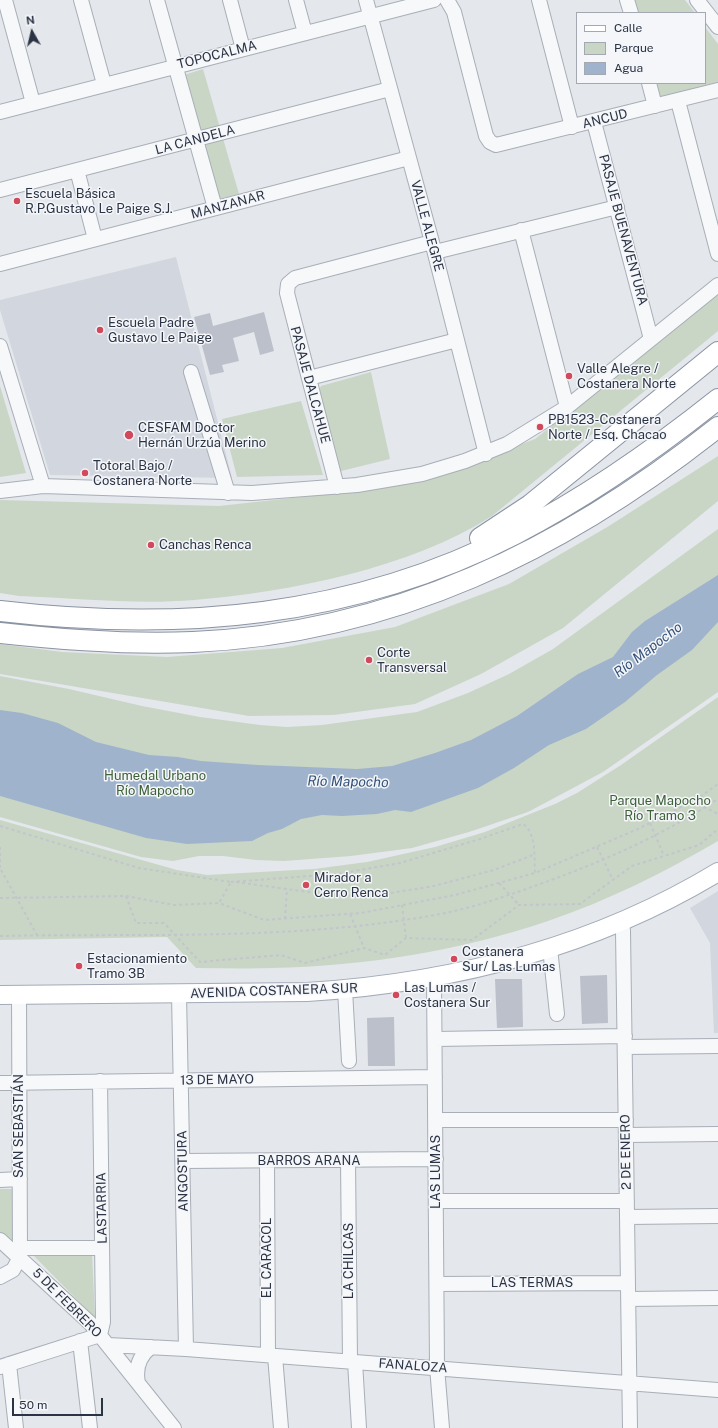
<!DOCTYPE html>
<meta charset="utf-8">
<style>
body{margin:0}
#map{position:relative;width:718px;height:1428px;overflow:hidden;background:#e4e7ec;font-family:"Public Sans",sans-serif}
canvas{display:block}
.legend{position:absolute;left:576px;top:12px;width:130px;height:72px;box-sizing:border-box;background:#f4f6f9;border:1px solid #a4a8b1;margin:0;padding:5px 7px;list-style:none;font-size:12px;color:#2b3445}
.legend li{display:flex;align-items:center;gap:8px;height:20px}
.legend b{width:20px;border:1px solid #a4a8b1}
.north{position:absolute;left:12px;top:12px;width:40px;height:40px;-webkit-text-stroke:3px #f4f6f9;paint-order:stroke;rotate:352deg;font-size:11px;font-weight:700;line-height:16px;text-align:center;color:#2b3445}
.north::after{content:'';display:block;margin:auto;width:14px;height:18px;background:#2b3445;clip-path:polygon(50% 0,100% 100%,50% 72%,0 100%)}
.scale{position:absolute;left:12px;top:1398px;width:91px;height:18px;box-sizing:border-box;border:2px solid #2b3445;border-top:0;padding-left:5px;font-size:12px;line-height:14px;white-space:nowrap;color:#2b3445;-webkit-text-stroke:3px #f4f6f9;paint-order:stroke}
</style>
<div id="map">
<canvas width="718" height="1428"></canvas>
<ul class="legend">
<li><b style="height:5px;background:#fff"></b>Calle</li>
<li><b style="height:11px;background:#c9d6c5"></b>Parque</li>
<li><b style="height:11px;background:#9fb4cc"></b>Agua</li>
</ul>
<div class="north">N</div>
<div class="scale">50 m</div>
</div>
<script>
const ctx = document.querySelector('canvas').getContext('2d');
ctx.lineJoin = 'round';
function fill(path, color) {
  ctx.fillStyle = color;
  ctx.fill(path, 'evenodd');
}
function trace(path, color, width, dash) {
  ctx.strokeStyle = color;
  ctx.lineWidth = width;
  ctx.lineCap = dash ? 'butt' : 'round';
  ctx.setLineDash(dash || []);
  ctx.stroke(path);
}
function drawText(font, color, halo, rows, align = 'center') {
  ctx.font = font + ' "Public Sans",sans-serif';
  ctx.lineWidth = 3;
  ctx.setLineDash([]);
  ctx.textBaseline = 'middle';
  ctx.strokeStyle = halo;
  ctx.fillStyle = color;
  for (const [text, x, y, turn = 0] of rows) {
    ctx.save();
    ctx.translate(x, y);
    ctx.rotate((+turn || 0) * Math.PI / 180);
    ctx.textAlign = isNaN(turn) ? turn : align;
    if (halo) ctx.strokeText(text, 0, 0);
    ctx.fillText(text, 0, 0);
    ctx.restore();
  }
}
fill(new Path2D(`
 M 176,257 L 232,478 L 50,475 L 0,310 L 0,300 Z
 M 718,891 L 718,1033 L 714,1033 L 710,943 L 690,908 Z`), '#d2d6de');
fill(new Path2D(`
 M 635,0 L 685,0 L 695,13 L 638,13 Z
 M 705,27 L 718,44 L 718,82 L 660,97 L 656,83 L 705,83 Z
 M 203,69 L 239,194 L 219,199 L 184,75 Z
 M 718,289 L 718,331 L 492,516 C 410,568 291,592 194,600 C 136,605 77,598 19,596 L 0,593 L 0,500 L 219,506 L 347,492 L 449,472 L 535,439 L 625,368 Z
 M 371,372 L 390,459 L 337,472 L 317,394 L 321,386 Z
 M 0,386 L 26,473 L 0,477 Z
 M 301,401 L 323,475 L 237,477 L 222,419 Z
 M 718,456 L 718,501 L 563,628 L 481,674 L 415,704 L 334,715 L 249,716 L 0,674 L 0,644 L 62,652 L 167,657 L 282,648 L 395,627 L 509,584 L 609,526 Z
 M 718,529 L 718,692 L 603,772 L 528,812 L 469,832 L 412,848 L 351,856 L 284,861 L 256,860 L 223,856 L 199,856 L 173,861 L 141,857 L 0,817 L 0,676 L 69,689 L 142,706 L 200,717 L 260,725 L 287,727 L 322,725 L 417,712 L 468,693 L 509,674 L 553,649 Z
 M 718,697 L 718,841 C 665,872 607,901 548,921 C 460,951 365,966 272,968 C 246,969 221,968 196,968 L 167,937 L 0,940 L 0,820 L 177,870 L 207,875 L 314,869 L 367,862 L 435,847 L 485,832 L 555,804 L 577,793 L 621,765 Z
 M 0,1189 L 12,1189 L 12,1245 L 0,1233 Z
 M 92,1252 L 95,1318 L 32,1254 Z`), '#c9d6c5');
fill(new Path2D(`
 M 718,575 L 718,622 L 692,650 L 657,675 L 625,702 L 586,729 L 549,745 L 514,768 L 478,788 L 411,812 L 395,810 L 377,814 L 342,816 L 322,815 L 301,819 L 282,829 L 268,833 L 252,841 L 187,844 L 146,838 L 0,796 L 0,710 L 22,713 L 58,723 L 96,742 L 149,755 L 178,757 L 201,761 L 258,765 L 357,769 L 392,766 L 435,753 L 471,740 L 517,716 L 578,674 L 613,657 L 632,632 L 645,621 Z`), '#9fb4cc');
fill(new Path2D(`
 M 264,312 L 274,351 L 260,355 L 254,332 L 233,338 L 239,361 L 222,365 L 224,372 L 210,375 L 194,317 L 210,313 L 213,326 Z
 M 607,975 L 608,1023 L 582,1024 L 580,976 Z
 M 495,979 L 522,979 L 523,1027 L 497,1028 Z
 M 394,1017 L 395,1066 L 368,1066 L 367,1018 Z`), '#bbc0ca');
const minor = new Path2D(`
 M 5,0 L 33,103
 M 81,0 L 104,84
 M 157,0 L 215,208
 M 230,0 L 243,49
 M 296,0 L 305,33
 M 366,0 L 432,242 L 486,454
 M 447,0 L 454,12 L 486,136 L 490,142 L 496,145 L 718,90
 M 539,0 L 572,127
 M 627,0 L 631,13
 M 697,0 L 718,27
 M 649,83 L 655,106
 M 678,101 L 718,254
 M 0,112 L 434,0
 M 594,122 L 651,339
 M 77,170 L 95,239
 M 0,190 L 390,89
 M 521,230 L 567,407
 M 435,252 L 617,207
 M 0,264 L 409,158
 M 0,346 L 43,486
 M 191,372 L 228,493
 M 309,378 L 457,340
 M 337,487 L 287,293 L 288,284 L 295,278 L 432,242
 M 0,491 L 43,486 L 252,493 L 357,485 L 422,474 L 465,461 L 507,444 L 567,407 L 718,285
 M 622,921 L 623,931 L 630,1428
 M 550,948 L 557,1014
 M 434,977 L 437,1367 L 442,1428
 M 345,990 L 349,1061
 M 179,994 L 186,1349
 M 435,1039 L 625,1036
 M 625,1047 L 718,1046
 M 0,1083 L 435,1077
 M 435,1120 L 626,1120
 M 626,1135 L 718,1134
 M 348,1160 L 350,1361
 M 183,1161 L 436,1159
 M 267,1161 L 268,1355
 M 0,1180 L 20,1179
 M 436,1201 L 627,1201
 M 627,1217 L 718,1216
 M 0,1240 L 90,1323 L 174,1428
 M 20,1248 L 102,1248
 M 0,1277 L 13,1270 L 20,1257 L 19,995
 M 437,1284 L 628,1283
 M 628,1299 L 718,1298
 M 80,1341 L 90,1428
 M 108,1345 L 186,1349 L 718,1390
 M 275,1356 L 281,1428
 M 355,1362 L 359,1428
 M 9,1364 L 16,1428
 M 0,1367 L 100,1335 L 103,1322 L 100,1081
 M 138,1383 C 135,1368 139,1356 151,1347`);
const major = new Path2D(`
 M 0,995 L 307,992 C 451,983 594,947 718,872`);
const highway = new Path2D(`
 M 480,538 L 530,505 L 718,352
 M 0,611 C 179,632 352,618 515,534 C 587,497 654,450 718,399
 M 0,633 C 64,640 128,645 193,642 C 394,633 563,550 718,427`);
trace(minor, '#a9aeb7', 16);
trace(major, '#a3abb8', 20);
trace(highway, '#8b94a3', 22);
trace(new Path2D(`
 M 693,801 L 718,814
 M 650,823 L 664,856
 M 0,826 L 139,868 L 231,882 L 219,903
 M 0,847 L 0,870
 M 597,847 L 613,880
 M 1,870 L 37,935
 M 231,882 L 337,874 L 400,863 L 480,839 L 523,824 C 537,833 534,859 535,873
 M 236,882 L 330,895 L 372,896 L 434,886 L 494,870 L 533,855
 M 499,883 L 519,905
 M 126,896 L 136,923 L 164,923 L 200,962 L 281,955 L 305,963 L 364,948 L 385,955 L 406,938 L 472,940 L 519,905 L 580,904 L 632,866 L 699,845 L 718,829
 M 0,898 L 126,896 L 174,905 L 219,903 L 264,920 L 361,913 L 455,895 L 535,873 L 638,829 L 700,797 L 718,784
 M 402,905 L 406,938
 M 350,914 L 364,948
 M 285,919 L 287,889
 M 0,936 C 143,933 287,941 429,916 C 467,910 504,897 540,884 C 602,862 663,835 718,799`), '#c2c5cb', 2, [3, 3]);
trace(minor, '#f7f8fa', 14);
trace(major, '#fff', 18);
trace(highway, '#fff', 20);
for (const [x, y, r, color] of [
 [17,201,4,"#d1495b"],
 [100,330,4,"#d1495b"],
 [569,376,4,"#d1495b"],
 [540,427,4,"#d1495b"],
 [129,435,5,"#d1495b"],
 [85,473,4,"#d1495b"],
 [151,545,4,"#d1495b"],
 [369,660,4,"#d1495b"],
 [306,885,4,"#d1495b"],
 [454,959,4,"#d1495b"],
 [79,966,4,"#d1495b"],
 [396,995,4,"#d1495b"]
]) {
  const dot = new Path2D();
  dot.arc(x, y, r, 0, 2 * Math.PI);
  ctx.fillStyle = color;
  ctx.fill(dot);
  trace(dot, '#f4f6f9', 1.5);
}
drawText('13px', '#2b3445', '#f4f6f9', [
 ["TOPOCALMA",217,55,-14],
 ["ANCUD",605,119,-14],
 ["LA CANDELA",195,140,-15],
 ["MANZANAR",228,205,-15],
 ["VALLE ALEGRE",427,226,75],
 ["PASAJE BUENAVENTURA",623,230,75],
 ["PASAJE DALCAHUE",310,385,75],
 ["AVENIDA COSTANERA SUR",274,991,-2],
 ["13 DE MAYO",217,1080,-1],
 ["SAN SEBASTIÁN",19,1126,-90],
 ["2 DE ENERO",626,1152,-91],
 ["BARROS ARANA",309,1161],
 ["ANGOSTURA",183,1171,-91],
 ["LAS LUMAS",436,1172,-90],
 ["LASTARRIA",102,1208,-91],
 ["EL CARACOL",267,1258,-90],
 ["LA CHILCAS",349,1261,-90],
 ["LAS TERMAS",532,1283],
 ["5 DE FEBRERO",67,1303,45],
 ["FANALOZA",413,1366,4]
]);
drawText('13px', '#2b3445', '#f4f6f9', [
 ["Escuela Básica",25,194],
 ["R.P.Gustavo Le Paige S.J.",25,209],
 ["Escuela Padre",108,323],
 ["Gustavo Le Paige",108,338],
 ["Valle Alegre /",577,369],
 ["Costanera Norte",577,384],
 ["PB1523-Costanera",548,420],
 ["Norte / Esq. Chacao",548,435],
 ["CESFAM Doctor",138,428],
 ["Hernán Urzúa Merino",138,443],
 ["Totoral Bajo /",93,466],
 ["Costanera Norte",93,481],
 ["Canchas Renca",159,545],
 ["Corte",377,653],
 ["Transversal",377,668],
 ["Mirador a",314,878],
 ["Cerro Renca",314,893],
 ["Costanera",462,952],
 ["Sur/ Las Lumas",462,967],
 ["Estacionamiento",87,959],
 ["Tramo 3B",87,974],
 ["Las Lumas /",404,988],
 ["Costanera Sur",404,1003]
], 'left');
drawText('13px', '#3f6138', '#f4f6f9', [
 ["Humedal Urbano",155,776],
 ["Río Mapocho",155,791],
 ["Parque Mapocho",660,801],
 ["Río Tramo 3",660,816]
]);
drawText('italic 14px', '#34527a', '#f4f6f9', [
 ["Río Mapocho",648,650,-37],
 ["Río Mapocho",348,782,1]
]);
</script>
